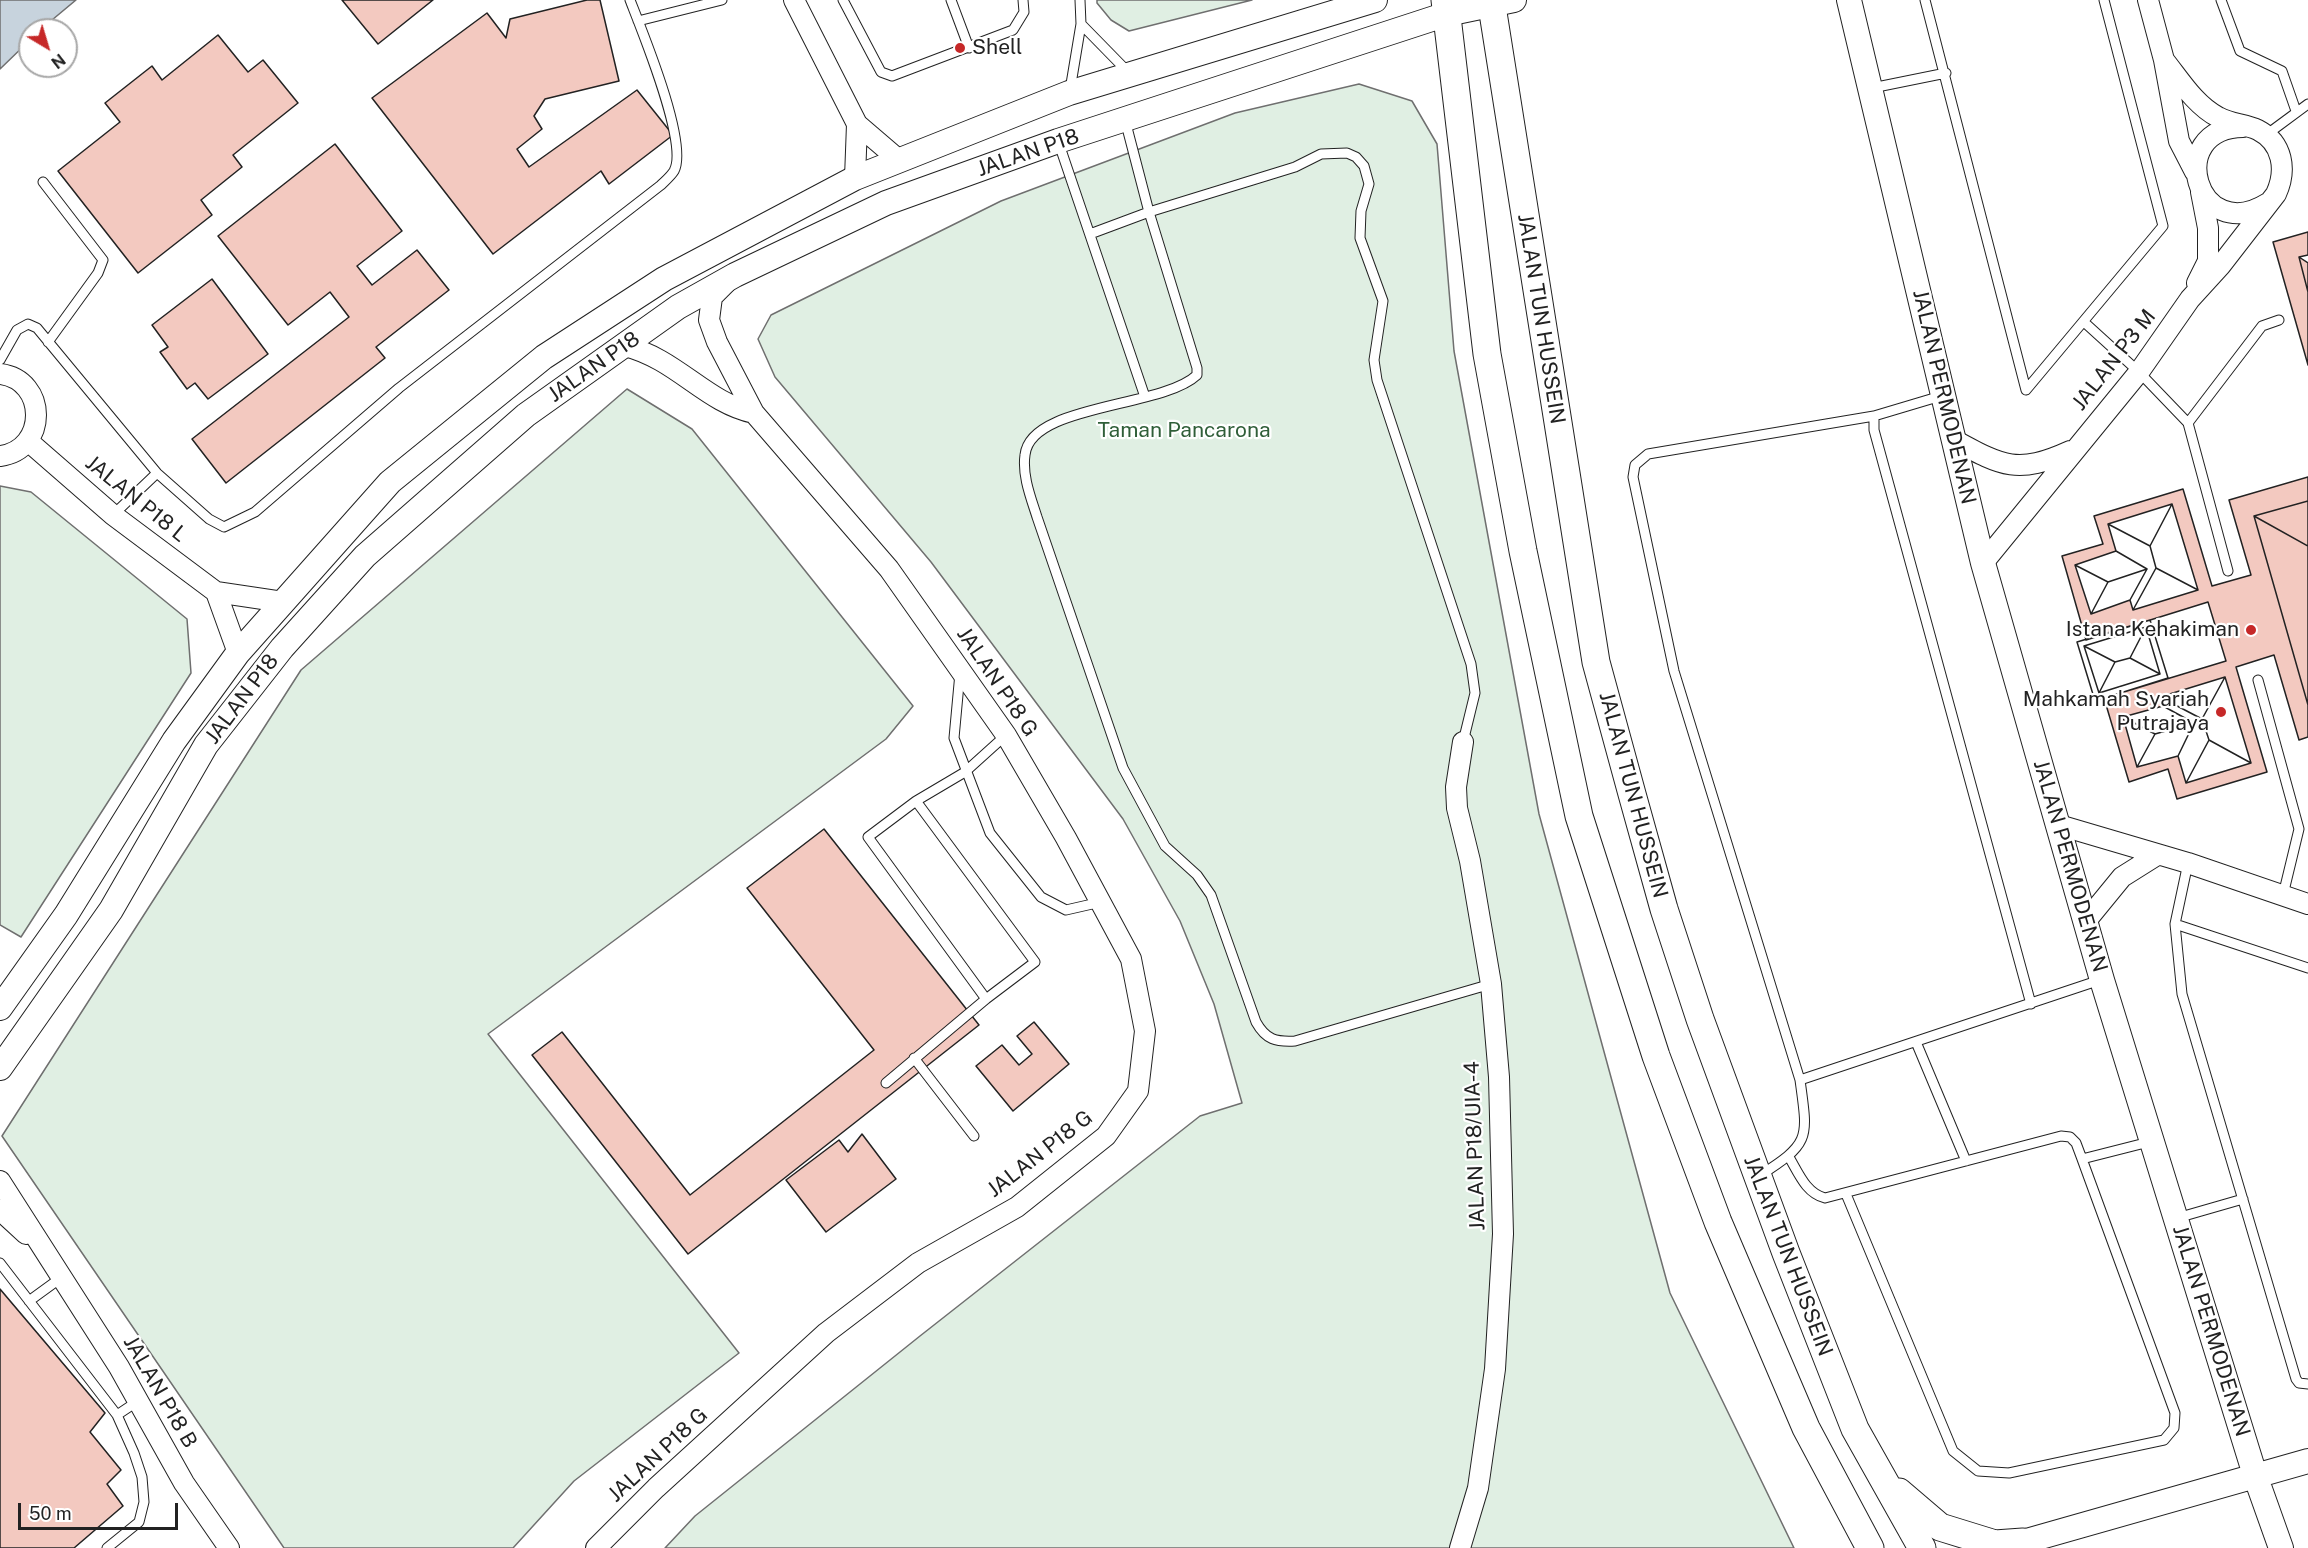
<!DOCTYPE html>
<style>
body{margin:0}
#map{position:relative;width:2308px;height:1548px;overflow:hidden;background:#fff;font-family:"Public Sans",sans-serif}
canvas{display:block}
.north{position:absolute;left:18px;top:18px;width:60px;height:60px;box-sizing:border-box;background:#fff;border:2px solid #a7a7a7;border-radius:50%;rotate:142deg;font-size:16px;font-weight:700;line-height:24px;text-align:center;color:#222}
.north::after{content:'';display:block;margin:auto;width:21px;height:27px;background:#c62828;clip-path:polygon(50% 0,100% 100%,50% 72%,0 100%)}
.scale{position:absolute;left:18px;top:1503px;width:160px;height:27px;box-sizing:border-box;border:3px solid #222;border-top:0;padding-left:8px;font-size:18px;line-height:21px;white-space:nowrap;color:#222;-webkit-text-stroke:4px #fff;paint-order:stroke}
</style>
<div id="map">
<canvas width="2308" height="1548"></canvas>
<div class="north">N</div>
<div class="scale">50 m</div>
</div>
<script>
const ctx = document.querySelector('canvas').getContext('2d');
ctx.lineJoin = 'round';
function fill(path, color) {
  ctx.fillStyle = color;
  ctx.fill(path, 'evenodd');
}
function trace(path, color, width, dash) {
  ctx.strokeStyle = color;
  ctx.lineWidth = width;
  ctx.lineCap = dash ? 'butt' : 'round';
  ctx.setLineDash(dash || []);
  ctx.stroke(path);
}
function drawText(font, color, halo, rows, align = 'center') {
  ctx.font = font + ' "Public Sans",sans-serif';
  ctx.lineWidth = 4.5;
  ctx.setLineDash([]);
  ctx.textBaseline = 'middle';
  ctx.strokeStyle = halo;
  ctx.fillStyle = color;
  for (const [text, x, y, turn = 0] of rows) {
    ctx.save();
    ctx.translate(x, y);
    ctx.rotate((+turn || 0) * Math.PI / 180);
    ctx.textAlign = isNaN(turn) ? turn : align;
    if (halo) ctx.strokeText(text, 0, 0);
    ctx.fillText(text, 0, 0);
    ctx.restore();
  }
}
const green = new Path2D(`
 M 1097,0 L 1252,0 L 1129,31 L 1111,20 L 1097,3 Z
 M 1359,84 L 1412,101 L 1437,144 L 1454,351 L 1539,814 L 1670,1293 L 1794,1548 L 665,1548 L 695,1516 L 920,1336 L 1200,1116 L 1242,1103 L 1214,1004 L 1180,921 L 1123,819 L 931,562 L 775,377 L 758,339 L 771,315 L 1001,201 L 1235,113 Z
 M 627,389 L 692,429 L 913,706 L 886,739 L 488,1034 L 739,1353 L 574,1481 L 513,1548 L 284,1548 L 2,1136 L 301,670 Z
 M 0,486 L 31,492 L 187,619 L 191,673 L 21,937 L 0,925 Z`);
fill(green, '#e0efe3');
trace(green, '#6f6f6f', 1.5);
const water = new Path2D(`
 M 0,0 L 76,0 L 40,30 L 30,30 L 30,40 L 0,69 Z`);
fill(water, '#c7d3dd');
trace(water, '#6f6f6f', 1.5);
const building = new Path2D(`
 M 342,0 L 433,0 L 378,44 Z
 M 587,0 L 600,0 L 619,81 L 545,99 L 534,116 L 542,129 L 517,149 L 529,167 L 637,90 L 673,135 L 609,184 L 601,171 L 493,254 L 372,98 L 487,13 L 506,38 L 510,19 Z
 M 218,35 L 248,72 L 263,60 L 298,103 L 233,155 L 242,167 L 201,200 L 212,215 L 138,273 L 58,171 L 120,122 L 105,103 L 152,66 L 162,80 Z
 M 335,144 L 402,231 L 357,266 L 372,285 L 417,250 L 449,290 L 376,347 L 385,358 L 226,483 L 192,439 L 349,317 L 330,292 L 288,325 L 218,236 Z
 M 2308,232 L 2308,255 L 2299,257 L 2308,292 L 2308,365 L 2273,242 Z
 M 2299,257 L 2308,263 L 2308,292 Z
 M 212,279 L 268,354 L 208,399 L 195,383 L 187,389 L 160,352 L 168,347 L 152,325 Z
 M 2308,477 L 2308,501 L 2254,516 L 2308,705 L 2308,737 L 2299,740 L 2274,655 L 2236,667 L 2267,772 L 2177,799 L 2168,769 L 2129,782 L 2104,698 L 2226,661 L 2208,602 L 2086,640 L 2062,556 L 2103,544 L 2094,516 L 2183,489 L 2212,586 L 2251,575 L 2229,500 Z
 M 2308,501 L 2308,546 L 2254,516 Z
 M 2172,504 L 2150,546 L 2108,524 Z
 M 2172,504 L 2198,590 L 2156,568 L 2150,546 Z
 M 2254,516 L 2308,546 L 2308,705 Z
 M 2108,524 L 2150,546 L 2156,568 L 2133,610 L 2130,600 L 2147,569 L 2116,551 Z
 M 2116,551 L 2147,569 L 2108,582 L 2075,565 Z
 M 2075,565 L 2108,582 L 2091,614 Z
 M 2156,568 L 2198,590 L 2133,610 Z
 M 2147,569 L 2130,600 L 2091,614 L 2108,582 Z
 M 2150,620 L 2168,678 L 2095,701 L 2077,642 ZM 2146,627 L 2160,674 L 2099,693 L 2084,646 Z
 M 2150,620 L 2168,678 L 2095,701 L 2077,642 Z
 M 2146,627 L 2160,674 L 2130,658 Z
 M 2146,627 L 2130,658 L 2115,662 L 2084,646 Z
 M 2084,646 L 2115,662 L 2099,693 Z
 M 2130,658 L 2160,674 L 2099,693 L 2115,662 Z
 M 2225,677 L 2251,763 L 2209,740 L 2202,719 Z
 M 2225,677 L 2202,719 L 2160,697 Z
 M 2160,697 L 2202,719 L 2209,740 L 2186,783 L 2178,756 L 2194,723 L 2163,706 Z
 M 2163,706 L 2194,723 L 2155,734 L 2123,717 Z
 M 2123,717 L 2155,734 L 2137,767 Z
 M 2194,723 L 2178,756 L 2137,767 L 2155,734 Z
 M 2209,740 L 2251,763 L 2186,783 Z
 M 824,829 L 979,1025 L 688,1254 L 532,1055 L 562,1032 L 690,1195 L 874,1050 L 747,888 Z
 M 1034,1022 L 1069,1064 L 1013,1111 L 976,1066 L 1002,1045 L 1019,1065 L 1032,1054 L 1017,1036 Z
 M 862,1134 L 896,1179 L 826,1232 L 786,1180 L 839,1140 L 848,1152 Z
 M 0,1289 L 105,1413 L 90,1432 L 121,1470 L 107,1484 L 123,1506 L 74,1548 L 0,1548 Z`);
fill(building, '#f3c9c0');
trace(building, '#222', 1.5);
const service = new Path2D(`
 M 843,0 L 881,72 L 892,76 L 1013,30 L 1024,12 L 1023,0
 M 951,0 L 969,48
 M 1925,0 L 2026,390 L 2163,226 L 2104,0
 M 2221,0 L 2240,51 L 2282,71 L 2296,111
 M 638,21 L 722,0
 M 1081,24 L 1128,72
 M 1872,88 L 1946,73
 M 1070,90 L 1081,24 L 1080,0
 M 1125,120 L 1149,212 L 1197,368 L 1197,375 C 1162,408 1030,404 1025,455 C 1022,476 1031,498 1037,517 L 1123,768 L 1165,846 L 1197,875 L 1211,895 L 1256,1022 C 1266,1040 1276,1042 1295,1041 L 1491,984
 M 2266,135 L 2308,104
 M 1058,141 L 1145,397
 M 43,182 L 103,260 L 98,273 L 48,342
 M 1090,234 L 1149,212 L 1295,167 L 1321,154 L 1347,153 L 1356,157 L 1364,166 L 1369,184 L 1361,211 L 1360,238 L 1383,301 L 1374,360 L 1377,380 L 1471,664 L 1475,693 L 1463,742
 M 2084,322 L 2139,372 L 2188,423 L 2262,326 L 2279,320
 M 0,360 L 17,330 L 28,324 L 37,328 L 157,473 L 209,519 L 224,527 L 255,512 L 399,388 L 661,185 C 665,181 671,176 674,171 C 689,144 642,31 630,0
 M 1941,396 L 1874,416 L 1874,430 L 2031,1004
 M 2188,423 L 2228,571
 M 113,515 L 157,473
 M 960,673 L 954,738 L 990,833 L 1041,897 L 1066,910 L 1101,902
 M 2258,680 L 2299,829 L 2283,895
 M 916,801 L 1035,962 L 986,999 L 868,837 L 916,801 L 965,772 L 1006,735
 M 2175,924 L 2188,863
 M 2308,968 L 2175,924 L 2182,994 L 2296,1379 L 2299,1383 L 2308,1384
 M 1916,1042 L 1966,1161
 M 914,1058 L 974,1136
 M 1800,1080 L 2100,980
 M 886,1083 L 986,999
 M 1789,1157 C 1799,1174 1806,1193 1825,1198 L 2061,1136 L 2070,1137 L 2076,1143 L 2082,1159
 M 1759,1176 C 1811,1143 1808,1139 1800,1080 L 1674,671 L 1633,477 L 1635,465 L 1648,454 L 1874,416
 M 1846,1194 L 1953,1451 L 1978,1471 L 2009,1473 L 2164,1440 L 2174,1428 L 2175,1413 L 2082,1159 L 2149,1142
 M 2177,1218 L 2243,1199
 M 0,1263 L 117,1415 L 134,1453 L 142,1477 L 144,1502 L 139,1522 L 107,1548
 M 29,1301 L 62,1277
 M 117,1415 L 138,1401`);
const minor = new Path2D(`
 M 794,0 L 857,124 L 899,160
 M 2148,0 L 2164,60 L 2179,141 L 2195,172
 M 2243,127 C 2163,128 2196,248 2268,203
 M 855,178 L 857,124
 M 2197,283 L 2208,261 L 2208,228 L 2201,192
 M 625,346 C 677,359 706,403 754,413
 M 0,374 C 48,380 48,450 0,456
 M 1954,440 C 2002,466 2017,475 2070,451
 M 28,441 L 113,515 L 216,592 L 283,602
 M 1983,563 L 2139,372 L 2190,299 L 2221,265 L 2276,194 C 2287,170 2283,143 2258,130 C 2245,124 2230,124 2218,117 C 2195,105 2180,80 2164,60
 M 216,592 L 238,653
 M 2059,825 L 2188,863 L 2308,904
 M 2086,921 L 2122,877 L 2157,855
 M 0,1181 L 119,1367 L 184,1483 L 229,1548
 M 0,1210 L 26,1234
 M 596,1548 L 656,1488 L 826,1333 L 918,1263 L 1017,1207 L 1106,1136 L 1138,1091 L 1145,1031 L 1131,959 L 1066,838 L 1006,735 L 889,569 L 754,413 L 717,342 L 709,320 L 712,297 L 726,283
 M 1460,1548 L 1478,1488 L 1495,1369 L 1503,1234 L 1499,1077 L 1491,984 L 1470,861 L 1457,808 L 1456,787 L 1463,742`);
const tertiary = new Path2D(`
 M 1849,0 L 1983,563 L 2102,980 L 2255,1475 L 2281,1548
 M 0,1008 L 66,915 L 174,741 L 238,653 L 390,482 L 544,357 L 664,279 L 855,178 L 1069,93 L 1375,0
 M 0,1068 L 111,910 L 206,745 L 282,648 L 365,556 L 526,415 L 678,307 L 735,275 L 886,203 L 1058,141 L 1447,14 L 1514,0
 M 2011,1548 L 2023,1542 L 2308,1461`);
const secondary = new Path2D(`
 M 1445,0 L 1487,354 L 1523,551 L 1579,816 L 1656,1056 L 1718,1222 L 1806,1428 L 1870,1548
 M 1491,0 L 1596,662 L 1632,794 L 1664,909 L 1700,1019 L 1786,1253 L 1855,1429 L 1922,1548
 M 1899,1492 L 1940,1527 L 1995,1544 L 2023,1542`);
trace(service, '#222', 11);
trace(minor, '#222', 22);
trace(tertiary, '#222', 26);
trace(secondary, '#222', 29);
trace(service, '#fff', 9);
trace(minor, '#fff', 20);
trace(tertiary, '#fff', 24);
trace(secondary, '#fff', 27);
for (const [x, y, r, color] of [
 [960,48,6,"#c62828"],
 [2251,630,6,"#c62828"],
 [2221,712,6,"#c62828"]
]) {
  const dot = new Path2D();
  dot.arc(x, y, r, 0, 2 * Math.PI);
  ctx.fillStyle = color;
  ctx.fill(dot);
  trace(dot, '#fff', 2);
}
drawText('21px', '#222', '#fff', [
 ["Shell",972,48,"left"],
 ["Istana Kehakiman",2239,630],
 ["Mahkamah Syariah",2209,700],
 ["Putrajaya",2209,724]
], 'right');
drawText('21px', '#222', '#fff', [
 ["JALAN P18",1028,153,-19],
 ["JALAN TUN HUSSEIN",1541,319,81],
 ["JALAN P3 M",2114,360,-52],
 ["JALAN P18",594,367,-35],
 ["JALAN PERMODENAN",1944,397,77],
 ["JALAN P18 L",136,499,39],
 ["JALAN P18 G",997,682,56],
 ["JALAN P18",242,699,-53],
 ["JALAN TUN HUSSEIN",1633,795,75],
 ["JALAN PERMODENAN",2070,866,74],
 ["JALAN P18/UIA-4",1475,1146,-92],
 ["JALAN P18 G",1040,1154,-38],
 ["JALAN TUN HUSSEIN",1788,1256,69],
 ["JALAN PERMODENAN",2211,1331,73],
 ["JALAN P18 B",160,1392,60],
 ["JALAN P18 G",658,1455,-43]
]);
drawText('21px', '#2f5e38', '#fff', [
 ["Taman Pancarona",1184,431]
]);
</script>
